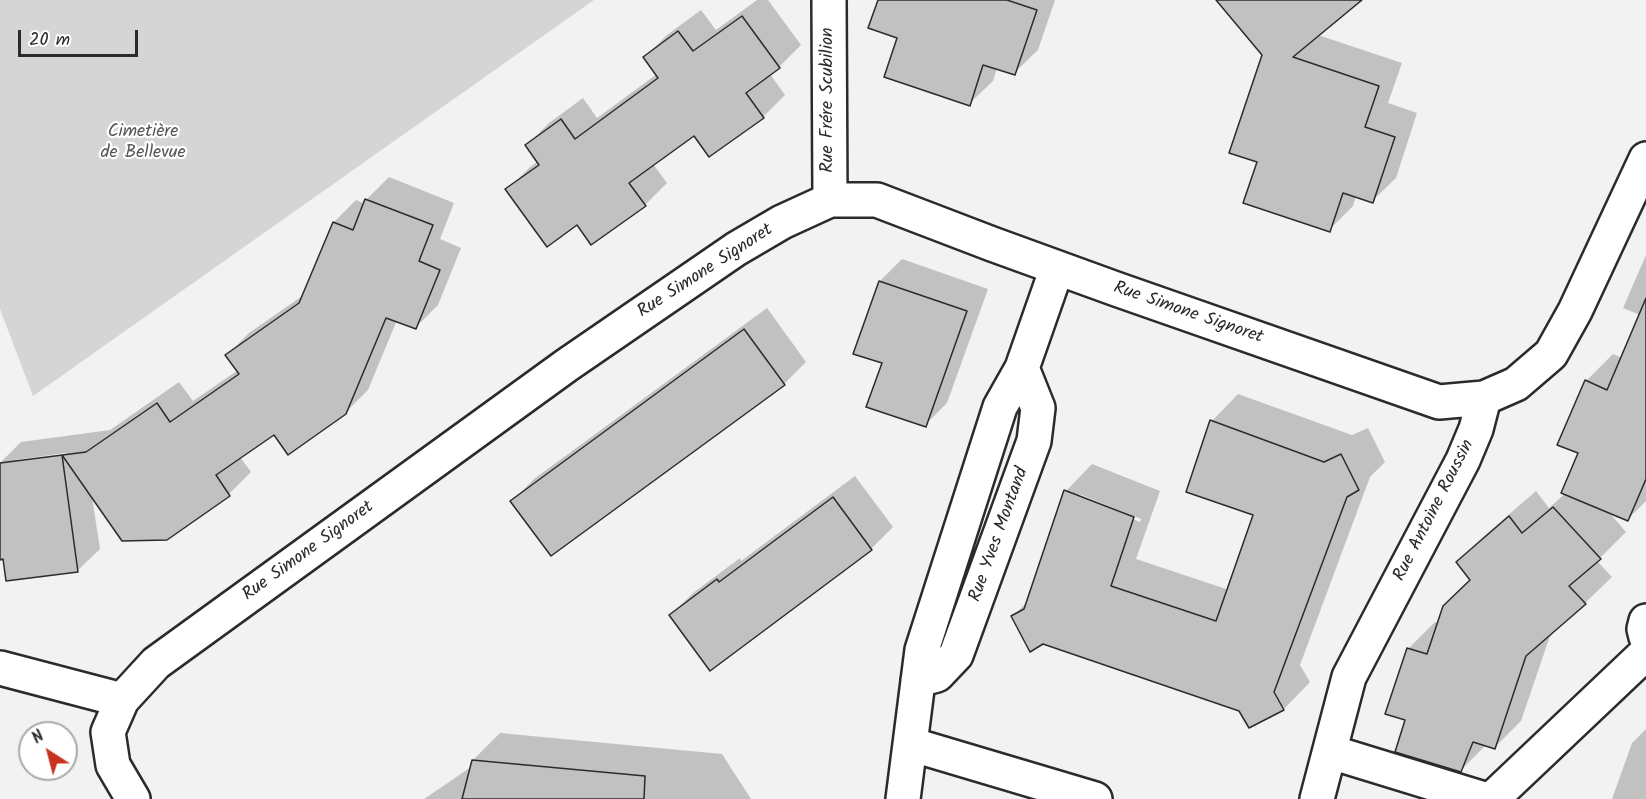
<!DOCTYPE html>
<meta charset="utf-8">
<style>
body{margin:0}
#map{position:relative;width:1646px;height:799px;overflow:hidden;background:#f2f2f2;font-family:Kalam,sans-serif}
canvas{display:block}
.north{position:absolute;left:18px;top:721px;width:60px;height:60px;box-sizing:border-box;background:#fff;border:2px solid #aaa;border-radius:50%;rotate:324deg;font-size:16px;font-weight:700;line-height:24px;text-align:center;color:#2b2b2b}
.north::after{content:'';display:block;margin:auto;width:21px;height:27px;background:#c8321e;clip-path:polygon(50% 0,100% 100%,50% 72%,0 100%)}
.scale{position:absolute;left:18px;top:30px;width:120px;height:27px;box-sizing:border-box;border:3px solid #2b2b2b;border-top:0;padding-left:8px;font-size:18px;line-height:21px;white-space:nowrap;color:#2b2b2b;-webkit-text-stroke:4px #fff;paint-order:stroke}
</style>
<div id="map">
<canvas width="1646" height="799"></canvas>
<div class="north">N</div>
<div class="scale">20 m</div>
</div>
<script>
const ctx = document.querySelector('canvas').getContext('2d');
ctx.lineJoin = 'round';
function fill(path, color) {
  ctx.fillStyle = color;
  ctx.fill(path, 'evenodd');
}
function trace(path, color, width, dash) {
  ctx.strokeStyle = color;
  ctx.lineWidth = width;
  ctx.lineCap = dash ? 'butt' : 'round';
  ctx.setLineDash(dash || []);
  ctx.stroke(path);
}
function drawText(font, color, halo, rows, align = 'center') {
  ctx.font = font + ' Kalam,sans-serif';
  ctx.lineWidth = 4.5;
  ctx.setLineDash([]);
  ctx.textBaseline = 'middle';
  ctx.strokeStyle = halo;
  ctx.fillStyle = color;
  for (const [text, x, y, turn = 0] of rows) {
    ctx.save();
    ctx.translate(x, y);
    ctx.rotate((+turn || 0) * Math.PI / 180);
    ctx.textAlign = isNaN(turn) ? turn : align;
    if (halo) ctx.strokeText(text, 0, 0);
    ctx.fillText(text, 0, 0);
    ctx.restore();
  }
}
fill(new Path2D(`
 M 0,0 L 594,0 L 33,396 L 0,309 Z`), '#d5d5d5');
fill(new Path2D(`
 M 757,0 L 768,0 L 801,45 L 779,67 L 770,74 L 785,95 L 763,117 L 694,134 L 653,164 L 667,183 L 645,205 L 577,223 L 507,190 L 529,168 L 538,161 L 527,145 L 549,123 L 583,98 L 597,118 L 657,74 L 645,57 L 667,35 L 701,10 L 716,30 Z
 M 879,0 L 1055,0 L 1038,50 L 1014,73 L 997,68 L 993,81 L 969,104 L 899,37 Z
 M 1218,0 L 1359,0 L 1318,35 L 1402,63 L 1388,103 L 1417,113 L 1396,178 L 1372,201 L 1356,196 L 1353,206 L 1329,230 L 1259,161 L 1263,54 Z
 M 389,177 L 454,203 L 440,239 L 461,248 L 438,305 L 416,327 L 397,320 L 368,390 L 345,413 L 274,433 L 240,457 L 251,472 L 229,494 L 166,538 L 92,497 L 100,549 L 77,571 L 4,558 L 0,558 L 0,463 L 21,442 L 110,430 L 179,382 L 193,401 L 238,370 L 227,355 L 249,333 L 305,294 L 334,222 L 356,200 L 365,204 L 367,199 ZM 66,453 L 63,457 L 15,463 L 15,460 Z
 M 1646,255 L 1646,501 L 1628,519 L 1608,511 L 1626,532 L 1597,561 L 1612,577 L 1585,603 L 1551,633 L 1521,721 L 1494,748 L 1486,745 L 1460,771 L 1407,719 L 1408,649 L 1435,622 L 1439,623 L 1477,575 L 1458,562 L 1484,536 L 1536,491 L 1549,508 L 1566,493 L 1580,452 L 1586,381 L 1613,354 L 1622,358 L 1640,315 L 1623,308 Z
 M 902,259 L 988,289 L 947,403 L 925,425 L 884,362 L 855,353 L 880,281 Z
 M 767,308 L 806,362 L 784,384 L 512,501 L 534,479 Z
 M 1238,394 L 1352,435 L 1368,428 L 1385,462 L 1370,477 L 1300,665 L 1310,682 L 1284,709 L 1249,726 L 1240,710 L 1013,616 L 1028,601 L 1066,491 L 1092,464 L 1160,491 L 1136,559 L 1229,590 L 1255,514 L 1212,421 ZM 1079,494 L 1141,519 L 1140,522 L 1079,497 Z
 M 855,476 L 893,527 L 871,549 L 711,669 L 671,615 L 693,593 L 740,558 L 741,561 Z
 M 1646,729 L 1646,799 L 1612,799 L 1632,743 Z
 M 500,733 L 722,754 L 751,799 L 424,799 L 471,767 L 473,760 Z`), '#0003');
const building = new Path2D(`
 M 878,0 L 1007,0 L 1037,10 L 1015,75 L 983,65 L 970,106 L 884,77 L 897,38 L 868,28 Z
 M 1216,0 L 1362,0 L 1293,57 L 1379,86 L 1365,127 L 1395,137 L 1373,203 L 1343,193 L 1330,232 L 1243,203 L 1257,162 L 1229,153 L 1262,55 Z
 M 742,16 L 780,68 L 746,93 L 764,118 L 709,157 L 694,136 L 629,183 L 646,206 L 591,245 L 577,225 L 547,247 L 505,189 L 539,165 L 525,145 L 561,119 L 575,139 L 658,78 L 643,57 L 678,31 L 693,51 Z
 M 365,199 L 433,225 L 419,261 L 440,270 L 416,329 L 386,318 L 346,414 L 288,455 L 274,435 L 216,475 L 230,496 L 167,540 L 122,541 L 62,455 L 78,572 L 6,581 L 3,559 L 0,560 L 0,463 L 86,452 L 157,403 L 170,422 L 239,374 L 225,355 L 299,303 L 333,222 L 353,230 Z
 M 879,281 L 967,311 L 926,427 L 866,407 L 882,363 L 853,354 Z
 M 1646,298 L 1646,479 L 1628,521 L 1561,493 L 1578,453 L 1557,445 L 1585,380 L 1607,390 Z
 M 744,329 L 785,385 L 551,556 L 510,501 Z
 M 1210,420 L 1324,462 L 1341,454 L 1359,490 L 1347,497 L 1274,692 L 1284,710 L 1249,728 L 1239,711 L 1043,644 L 1030,652 L 1011,616 L 1024,609 L 1064,490 L 1134,517 L 1111,586 L 1216,621 L 1253,515 L 1186,492 Z
 M 833,497 L 872,550 L 710,671 L 669,615 L 717,579 L 719,582 Z
 M 1553,507 L 1601,559 L 1569,586 L 1586,604 L 1526,656 L 1495,749 L 1473,742 L 1461,772 L 1395,752 L 1405,720 L 1385,714 L 1407,648 L 1427,654 L 1443,606 L 1470,580 L 1456,562 L 1509,516 L 1522,533 Z
 M 472,760 L 645,776 L 644,799 L 462,799 Z`);
fill(building, '#c1c1c1');
trace(building, '#2b2b2b', 1.5);
const street = new Path2D(`
 M 829,0 L 830,200
 M 1646,621 L 1644,629 L 1646,637
 M 0,668 L 122,700
 M 918,680 L 937,675 L 956,655 L 1034,441 L 1038,408 L 1022,368
 M 910,744 L 1095,799
 M 1331,752 L 1484,799
 M 133,799 L 113,765 L 108,732 L 122,700 L 156,663 L 567,365 L 736,249 L 782,222 L 830,200 L 877,200 L 992,244 L 1116,289 L 1439,402 L 1484,398 L 1516,384 L 1551,354 L 1575,311 L 1646,159
 M 903,799 L 922,650 L 1000,407 L 1022,368 L 1057,268
 M 1317,799 L 1349,677 L 1463,460 L 1476,429 L 1484,398
 M 1492,799 L 1646,653`);
trace(street, '#2b2b2b', 38);
trace(street, '#fff', 33);
drawText('18px', '#2b2b2b', '#fff', [
 ["Rue Frére Scubilion",829,100,-90],
 ["Rue Simone Signoret",706,272,-33],
 ["Rue Simone Signoret",1188,314,19],
 ["Rue Antoine Roussin",1435,511,-63],
 ["Rue Yves Montand",1000,535,-70],
 ["Rue Simone Signoret",309,552,-36]
]);
drawText('18px', '#565656', '#fff', [
 ["Cimetière",143,133],
 ["de Bellevue",143,154]
]);
</script>
